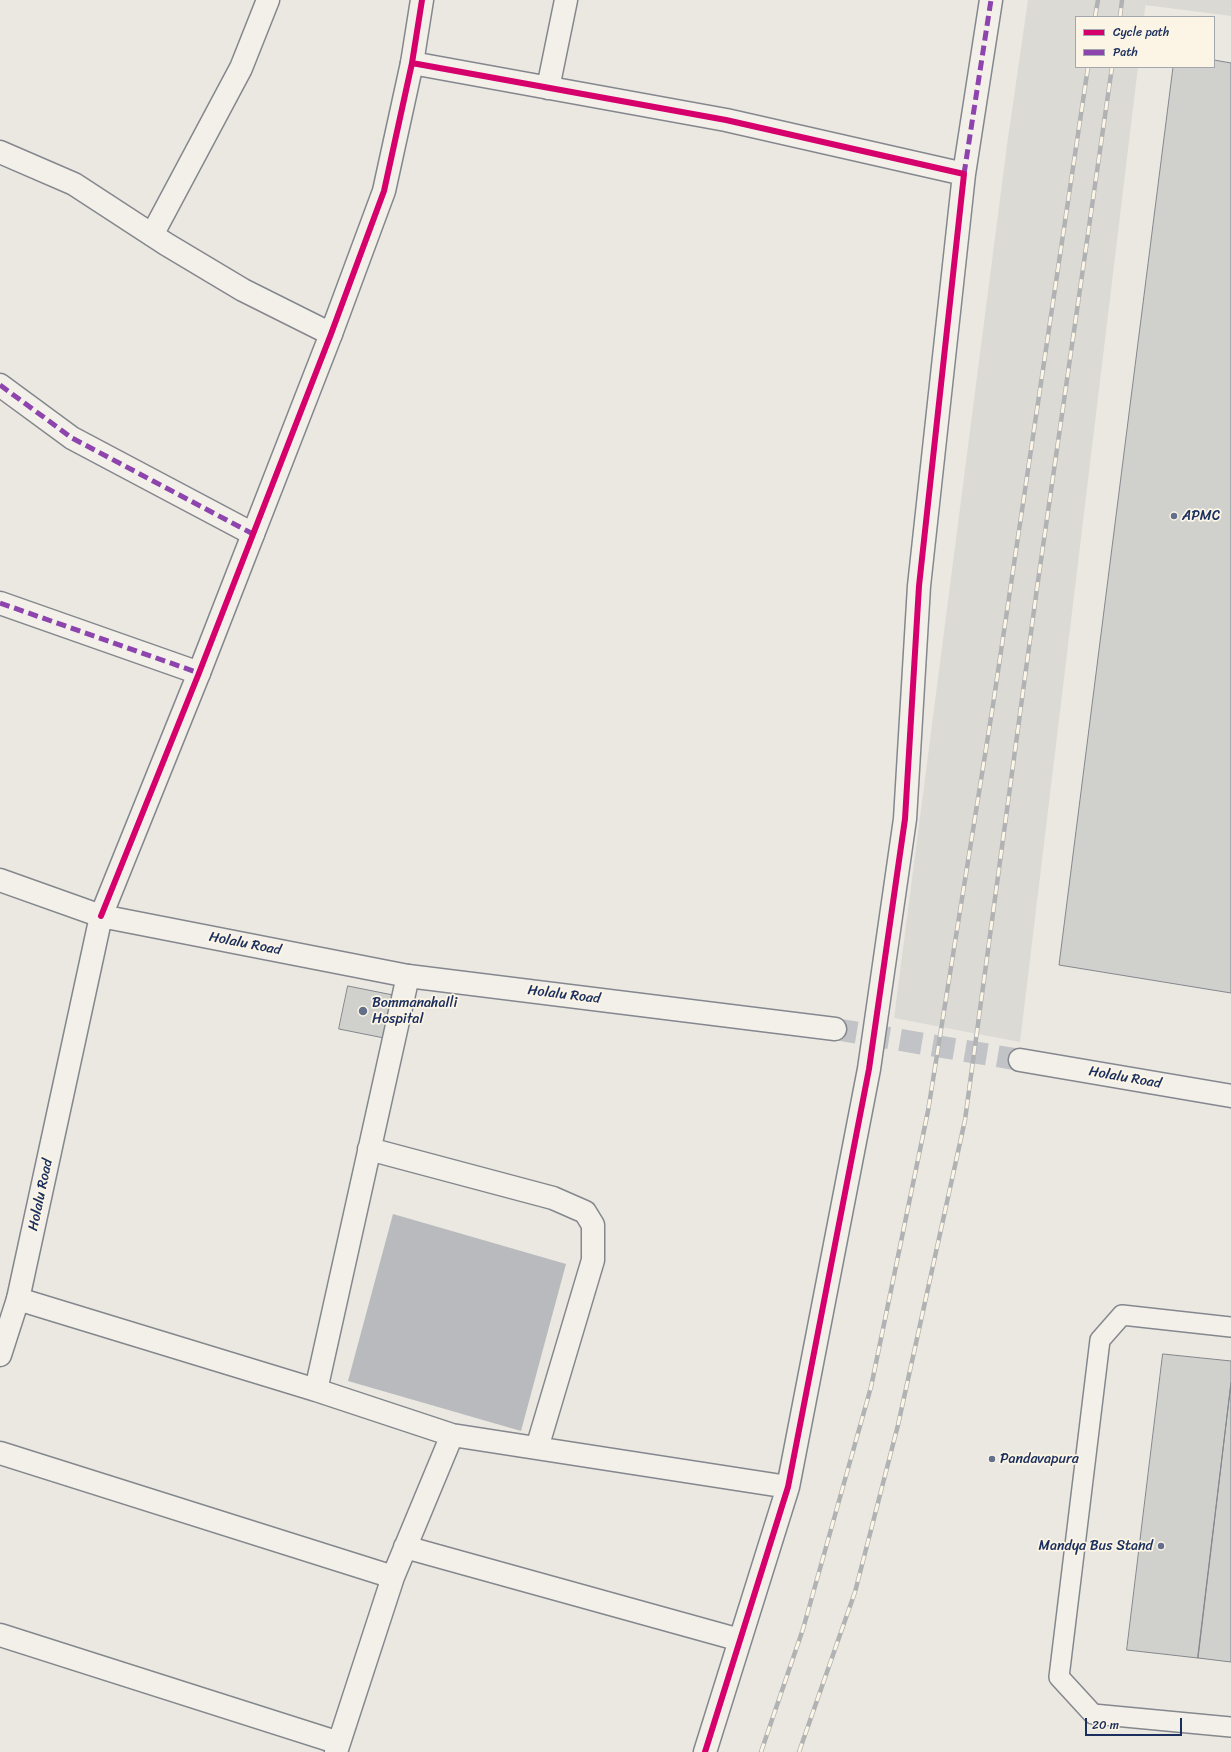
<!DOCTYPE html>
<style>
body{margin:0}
#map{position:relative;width:1231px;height:1752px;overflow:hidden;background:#eae8e1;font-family:Sriracha,sans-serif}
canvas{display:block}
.legend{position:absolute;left:1075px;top:16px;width:140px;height:52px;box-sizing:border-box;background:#fcf5e5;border:1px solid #a2a6af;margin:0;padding:5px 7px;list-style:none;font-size:12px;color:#1b2f5e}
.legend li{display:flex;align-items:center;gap:8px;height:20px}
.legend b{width:20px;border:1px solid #a2a6af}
.scale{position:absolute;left:1085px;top:1718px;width:97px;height:18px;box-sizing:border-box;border:2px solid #1b2f5e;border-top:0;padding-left:5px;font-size:12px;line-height:14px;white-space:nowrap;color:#1b2f5e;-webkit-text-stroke:3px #fcf5e5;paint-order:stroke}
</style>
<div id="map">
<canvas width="1231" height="1752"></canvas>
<ul class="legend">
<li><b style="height:5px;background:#d6006c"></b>Cycle path</li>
<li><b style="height:5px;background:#8e44ad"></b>Path</li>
</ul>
<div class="scale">20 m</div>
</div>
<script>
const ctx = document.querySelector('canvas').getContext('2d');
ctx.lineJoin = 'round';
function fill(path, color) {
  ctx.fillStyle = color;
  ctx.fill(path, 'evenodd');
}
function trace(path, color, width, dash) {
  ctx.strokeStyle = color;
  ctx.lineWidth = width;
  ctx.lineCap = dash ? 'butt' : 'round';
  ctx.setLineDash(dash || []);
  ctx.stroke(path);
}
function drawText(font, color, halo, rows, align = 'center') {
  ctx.font = font + ' Sriracha,sans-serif';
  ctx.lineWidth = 3.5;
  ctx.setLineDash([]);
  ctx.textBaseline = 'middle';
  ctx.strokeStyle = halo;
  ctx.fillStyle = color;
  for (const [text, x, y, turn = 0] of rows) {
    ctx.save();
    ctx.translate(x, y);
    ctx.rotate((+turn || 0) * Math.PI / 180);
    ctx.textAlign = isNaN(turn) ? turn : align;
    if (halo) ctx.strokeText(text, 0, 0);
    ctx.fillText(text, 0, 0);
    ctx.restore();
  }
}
fill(new Path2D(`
 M 1028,0 L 1146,0 L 1144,17 L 1076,17 L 1076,67 L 1138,67 L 1020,1042 L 894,1018 L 1007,145 Z`), '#dbdad5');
fill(new Path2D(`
 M 1146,0 L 1231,0 L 1231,16 L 1145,5 Z`), '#dbd9d4');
fill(new Path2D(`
 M 393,1214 L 566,1264 L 521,1431 L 348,1381 Z`), '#b8babe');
const building = new Path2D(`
 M 1214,60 L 1231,63 L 1231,993 L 1059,965 L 1173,67 L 1214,67 Z
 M 348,986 L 393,995 L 384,1038 L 339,1029 Z
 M 1163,1354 L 1231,1361 L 1231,1383 L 1198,1658 L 1127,1650 Z
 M 1231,1383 L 1231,1662 L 1198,1658 Z`);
fill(building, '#d0d0cd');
trace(building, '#84878d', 1);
trace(new Path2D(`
 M 835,1029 L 1020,1060`), '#c1c3c7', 22, [22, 11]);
const lane = new Path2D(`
 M 1231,1327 L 1122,1315 L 1100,1340 L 1059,1677 L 1093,1714 L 1231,1727`);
const street = new Path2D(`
 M 412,63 L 726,120 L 964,174
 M 548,88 L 566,0
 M 0,152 L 74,184 L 166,244 L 243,290 L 331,334
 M 152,235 L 241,68 L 268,0
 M 0,385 L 72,438 L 253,534
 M 0,603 L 199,673
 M 369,1149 L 553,1198 L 585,1212 L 593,1225 L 593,1260 L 537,1448
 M 18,1299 L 316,1390 L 452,1435 L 788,1487
 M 316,1390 L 408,976
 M 0,1453 L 393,1577
 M 405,1547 L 740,1640
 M 0,1635 L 339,1743
 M 336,1752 L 393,1577 L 452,1435
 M 705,1752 L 788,1487 L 869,1069 L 905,819 L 919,586 L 964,174 L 991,0`);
const secondary = new Path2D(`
 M 101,916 L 199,673 L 331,334 L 384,191 L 412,63 L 422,0`);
const primary = new Path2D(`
 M 0,880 L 101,916 L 408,976 L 835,1029
 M 1020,1060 L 1231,1096
 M 0,1355 L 18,1299 L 101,916`);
trace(lane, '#84878d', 22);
trace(street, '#84878d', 25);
trace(secondary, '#84878d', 25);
trace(primary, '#84878d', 25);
trace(lane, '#f3f0ea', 19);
trace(street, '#f3f0ea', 22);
trace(secondary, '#f3f0ea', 22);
trace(primary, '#f3f0ea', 22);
const rail = new Path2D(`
 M 1095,17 L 1098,0
 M 1120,17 L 1122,0
 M 761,1752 L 803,1629 L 871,1387 L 928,1111 L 993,705 L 1088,67
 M 799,1752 L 855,1592 L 898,1425 L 965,1120 L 1037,588 L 1112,67`);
trace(rail, '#b0b2b3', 4.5);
trace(rail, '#fcf5e5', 3, [9]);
trace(new Path2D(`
 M 964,174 L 991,0
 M 0,385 L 72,438 L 253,534
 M 0,603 L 199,673`), '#8e44ad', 5, [10, 5]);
trace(new Path2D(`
 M 412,63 L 726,120 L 964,174 L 919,586 L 905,819 L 869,1069 L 788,1487 L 705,1752
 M 101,916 L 199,673 L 331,334 L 384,191 L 412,63 L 422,0`), '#d6006c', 6);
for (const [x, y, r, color] of [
 [1174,516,4,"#63708c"],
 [363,1011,5,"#63708c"],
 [992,1459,4,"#63708c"],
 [1161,1546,4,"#63708c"]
]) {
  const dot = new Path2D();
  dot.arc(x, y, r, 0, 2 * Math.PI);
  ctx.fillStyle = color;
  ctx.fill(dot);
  trace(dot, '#fcf5e5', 1.5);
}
drawText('14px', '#1b2f5e', '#fcf5e5', [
 ["APMC",1182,516],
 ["Bommanahalli",372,1003],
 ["Hospital",372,1019],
 ["Pandavapura",1000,1459],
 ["Mandya Bus Stand",1153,1546,"right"]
], 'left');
drawText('14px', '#1b2f5e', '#fcf5e5', [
 ["Holalu Road",245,944,11],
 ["Holalu Road",564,995,7],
 ["Holalu Road",1125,1078,10],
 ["Holalu Road",41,1195,-78]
]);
</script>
